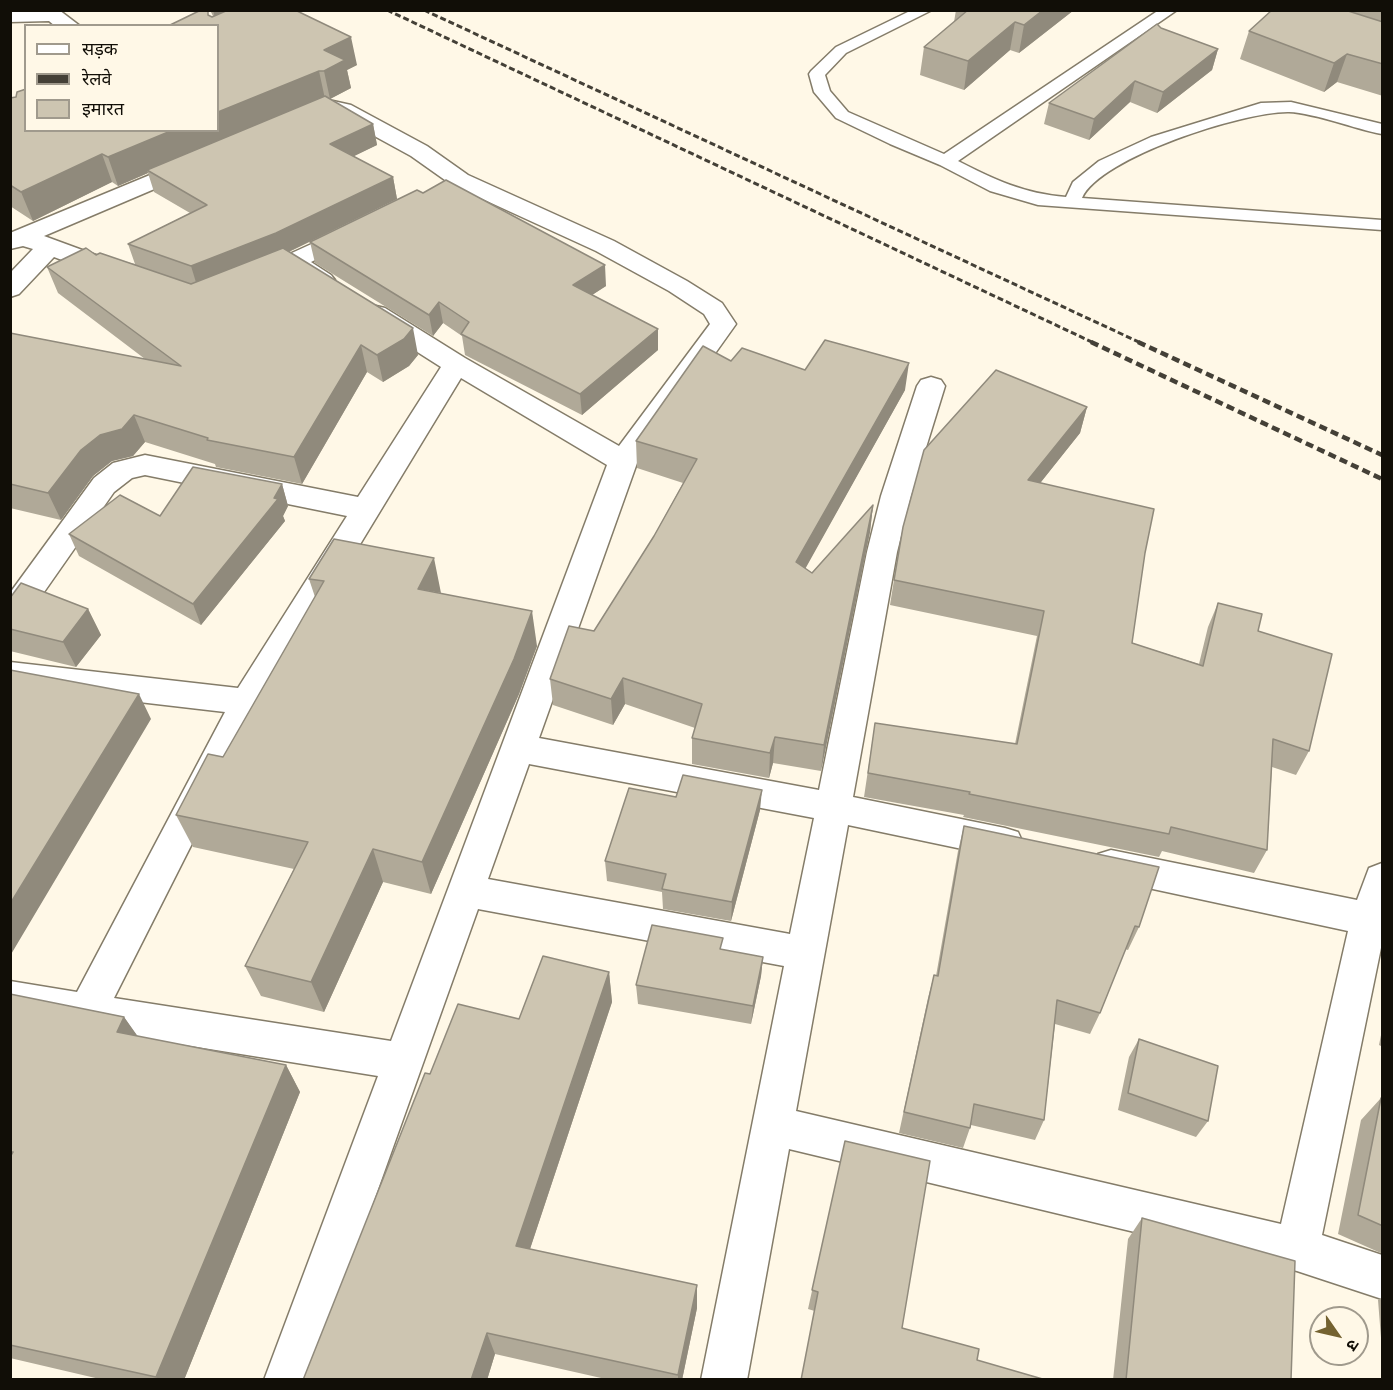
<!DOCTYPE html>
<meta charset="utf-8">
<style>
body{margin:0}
#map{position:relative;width:1393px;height:1390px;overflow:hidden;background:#fff8e7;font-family:Jost,"Noto Sans Devanagari",sans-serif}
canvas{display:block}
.frame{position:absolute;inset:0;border:12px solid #110e07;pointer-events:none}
.legend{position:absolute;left:24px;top:24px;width:195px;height:108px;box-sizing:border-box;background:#fff8e7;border:2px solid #a09a8d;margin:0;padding:8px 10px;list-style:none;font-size:18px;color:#110e07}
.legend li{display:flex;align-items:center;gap:12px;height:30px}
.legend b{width:30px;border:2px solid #a09a8d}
.north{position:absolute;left:1309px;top:1306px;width:60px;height:60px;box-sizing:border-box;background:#fff8e7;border:2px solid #a09a8d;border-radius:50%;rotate:124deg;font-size:16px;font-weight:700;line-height:24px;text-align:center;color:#110e07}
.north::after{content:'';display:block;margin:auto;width:21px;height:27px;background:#746230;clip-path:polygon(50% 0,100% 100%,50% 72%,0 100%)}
</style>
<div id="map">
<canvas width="1393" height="1390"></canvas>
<div class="frame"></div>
<ul class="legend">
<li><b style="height:8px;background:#fff"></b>सड़क</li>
<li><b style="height:8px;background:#444037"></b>रेलवे</li>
<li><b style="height:16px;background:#cdc5b1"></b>इमारत</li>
</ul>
<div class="north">उ</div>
</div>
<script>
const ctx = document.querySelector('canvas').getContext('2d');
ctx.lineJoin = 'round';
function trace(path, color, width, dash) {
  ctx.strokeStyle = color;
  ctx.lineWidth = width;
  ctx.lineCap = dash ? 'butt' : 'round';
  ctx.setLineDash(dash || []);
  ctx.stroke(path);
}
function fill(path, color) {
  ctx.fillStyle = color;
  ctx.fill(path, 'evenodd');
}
const lane = new Path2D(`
 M 912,10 L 932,10 L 846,53 L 825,75 L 830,91 L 848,112 L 944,154 L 1159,10 L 1177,10 L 958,161 C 993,179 1025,194 1066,197 L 1073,182 L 1099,161 L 1151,137 L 1261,103 L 1291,102 L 1382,124 L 1382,134 C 1355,129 1315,113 1289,112 C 1245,111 1100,157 1082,198 L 1382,220 L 1382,230 L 1038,205 L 990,191 L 940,165 L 890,144 L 836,118 L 814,92 L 809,74 L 811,71 L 836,47 Z`);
const street = new Path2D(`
 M 10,10 L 59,10 L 80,26 L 55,26 L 49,21 L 10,22 Z
 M 333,101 L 351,105 L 427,146 L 468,175 L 614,241 L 687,281 L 722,303 L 736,324 L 637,463 L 539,738 L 819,790 L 867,552 L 881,496 L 917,386 L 921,380 L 931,377 L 941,380 L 945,386 L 911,496 L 897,552 L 853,797 L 1005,828 L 1018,832 L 1023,843 L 1018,854 L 1005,858 L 848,825 L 796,1111 L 1281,1224 L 1348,931 L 1111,880 L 1098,876 L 1093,865 L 1098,854 L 1111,850 L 1357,900 L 1369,868 L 1382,863 L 1382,943 L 1322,1235 L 1382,1255 L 1382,1299 L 1297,1271 L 789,1149 L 747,1380 L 701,1380 L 784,966 L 478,909 L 310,1380 L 264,1380 L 378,1076 L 10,1017 L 10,981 L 77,992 L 225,712 L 10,687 L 10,662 L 238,688 L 347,516 L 145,475 L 132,478 L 114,492 L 21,625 L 10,629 L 10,593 L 94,478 L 113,463 L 145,455 L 358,497 L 441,367 L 367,320 L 363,314 L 367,308 L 376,306 L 385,308 L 465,358 L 619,446 L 710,324 L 704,314 L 669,291 L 596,251 L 452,185 L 411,156 L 336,115 L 325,113 L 322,108 L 325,103 ZM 461,378 L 607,465 L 391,1041 L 114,998 L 260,709 ZM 529,764 L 814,818 L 790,934 L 488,879 Z
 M 191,158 L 199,160 L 203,165 L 199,170 L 44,236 L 123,265 L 127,270 L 123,275 C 102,281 74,264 54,257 L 19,294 L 10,297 L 10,273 L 33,249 L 23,246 L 10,249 L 10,233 Z
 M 351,226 L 360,228 L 363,233 L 360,238 L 311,262 L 331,275 L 335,280 L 331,285 C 314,289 289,276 280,262 L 283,257 Z`);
trace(lane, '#847c69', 3);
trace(street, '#847c69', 3);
fill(lane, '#fff');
fill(street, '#fff');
trace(new Path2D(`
 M 387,10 L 1094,343
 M 424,10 L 1141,343`), '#444037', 3, [6, 3]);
trace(new Path2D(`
 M 1091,342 L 1382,479
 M 1138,342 L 1382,455`), '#444037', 4.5, [8, 4.5]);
fill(new Path2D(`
 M 210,10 L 295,10 L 357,65 L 347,70 L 351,88 L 330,99 L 373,124 L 377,145 L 353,156 L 393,177 L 397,199 L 289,252 L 418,355 L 409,366 L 383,382 L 367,372 L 302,484 L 216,467 L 215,464 L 145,442 L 133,456 L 112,461 L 93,476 L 61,520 L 10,508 L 10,333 L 145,359 L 58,293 L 47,267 L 96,255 L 135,264 L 128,244 L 190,213 L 154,192 L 148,173 L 118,186 L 112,182 L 33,221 L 10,206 L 10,98 L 218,130 L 211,16 L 213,16 Z
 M 956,10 L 1074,10 L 1019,53 L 1010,50 L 964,90 L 920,75 L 924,47 L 954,22 Z
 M 1272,10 L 1383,10 L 1383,96 L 1337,82 L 1324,92 L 1240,59 L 1249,31 Z
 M 1161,28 L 1218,49 L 1212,70 L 1157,113 L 1130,102 L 1089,140 L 1044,124 L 1049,103 Z
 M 310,242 L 606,286 L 592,295 L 658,329 L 658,350 L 582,415 L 465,355 L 462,336 L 443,323 L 433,336 L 315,263 Z
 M 731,361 L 805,370 L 905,390 L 805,568 L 812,573 L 873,505 L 870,532 L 821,771 L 773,763 L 769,778 L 692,764 L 692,738 L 695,728 L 625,704 L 613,725 L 553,705 L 550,679 L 594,631 L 654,536 L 683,483 L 637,468 L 636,441 Z
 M 1087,407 L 1080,433 L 1040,483 L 1145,553 L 1132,643 L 1199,664 L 1208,627 L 1218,603 L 1258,631 L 1309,751 L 1296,775 L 1272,767 L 1267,850 L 1254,873 L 1162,851 L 1159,857 L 963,817 L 964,815 L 864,797 L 875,723 L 1015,744 L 1037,636 L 890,605 L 894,580 Z
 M 282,484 L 288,506 L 283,516 L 285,521 L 201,625 L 79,556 L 69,534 L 160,516 Z
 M 309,579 L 441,593 L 537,646 L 519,694 L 431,894 L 383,882 L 324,1012 L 261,996 L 245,966 L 294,869 L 193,847 L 176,815 L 223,757 L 315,597 Z
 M 10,598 L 88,609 L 101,635 L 76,667 L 10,651 Z
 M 676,797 L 760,810 L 731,921 L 663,909 L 662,892 L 607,881 L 605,861 Z
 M 964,826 L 1139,927 L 1128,950 L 1125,949 L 1100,1013 L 1090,1034 L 1055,1024 L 1044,1120 L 1035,1140 L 971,1125 L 963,1148 L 899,1133 L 928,998 L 934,975 L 936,976 L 958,851 Z
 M 722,950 L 763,957 L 761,976 L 751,1024 L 638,1004 L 636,985 Z
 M 609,972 L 612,1002 L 530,1249 L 697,1308 L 682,1380 L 610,1380 L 495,1354 L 487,1380 L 303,1380 L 430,1074 L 519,1019 Z
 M 10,994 L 124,1017 L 137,1036 L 286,1065 L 300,1092 L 184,1380 L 104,1380 L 10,1358 Z
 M 1383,1025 L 1383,1047 L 1379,1045 Z
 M 1139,1039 L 1208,1121 L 1196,1137 L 1118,1110 L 1129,1057 Z
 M 1381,1098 L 1383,1098 L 1383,1254 L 1338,1234 L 1361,1120 Z
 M 845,1141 L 902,1328 L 977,1360 L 808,1309 Z
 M 1142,1218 L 1291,1380 L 1113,1380 L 1128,1239 Z
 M 1383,1297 L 1383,1363 L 1378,1300 Z`), '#b0a998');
fill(new Path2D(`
 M 213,10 L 235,10 L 217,26 Z
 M 1043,10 L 1074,10 L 1019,53 L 1024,25 Z
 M 1015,22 L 1010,50 L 964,90 L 968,61 Z
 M 351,37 L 357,65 L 347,70 L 351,88 L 330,99 L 324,71 L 324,50 Z
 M 1218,49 L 1212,70 L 1157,113 L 1163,92 Z
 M 1347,54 L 1337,82 L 1324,92 L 1334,63 Z
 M 319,71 L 325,99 L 147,170 L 148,173 L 118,186 L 108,157 L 173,130 L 218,130 L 218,112 Z
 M 1135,81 L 1130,102 L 1089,140 L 1094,119 Z
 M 373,124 L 377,145 L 334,166 L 330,144 Z
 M 102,154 L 112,182 L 33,221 L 21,192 Z
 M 393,177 L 397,199 L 282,255 L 198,289 L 191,266 Z
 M 605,265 L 606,286 L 575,306 L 573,285 Z
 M 439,302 L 443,323 L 433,336 L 429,315 Z
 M 413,328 L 418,355 L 409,366 L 383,382 L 377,355 Z
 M 658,329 L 658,350 L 582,415 L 580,394 Z
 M 361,345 L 367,372 L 302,484 L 294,457 Z
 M 909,363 L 905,390 L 794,589 L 796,562 Z
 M 1087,407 L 1080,433 L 1022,506 L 1028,480 Z
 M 134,415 L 145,442 L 133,456 L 112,461 L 93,476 L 61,520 L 48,493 L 81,450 L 100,435 Z
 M 282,484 L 288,506 L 283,516 L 285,521 L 201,625 L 193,604 L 274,498 Z
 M 873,505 L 870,532 L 821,771 L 824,745 Z
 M 434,558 L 441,593 L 418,589 Z
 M 88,609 L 101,635 L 76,667 L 63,642 Z
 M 532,611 L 537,646 L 519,694 L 431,894 L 422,862 Z
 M 623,678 L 625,704 L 613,725 L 611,699 Z
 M 139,694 L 151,719 L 10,956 L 10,904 Z
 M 775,737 L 773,763 L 769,778 L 770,753 Z
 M 762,790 L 760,810 L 731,921 L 732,902 Z
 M 373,849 L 383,882 L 324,1012 L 311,982 Z
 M 763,957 L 761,976 L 751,1024 L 753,1006 Z
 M 609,972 L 612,1002 L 523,1270 L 516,1246 Z
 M 124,1017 L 144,1045 L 117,1032 Z
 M 286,1065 L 300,1092 L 184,1380 L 158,1380 L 156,1377 Z
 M 697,1285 L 697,1308 L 682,1380 L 678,1380 L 678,1375 Z
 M 487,1333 L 495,1354 L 487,1380 L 471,1380 Z`), '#908a7c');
const building = new Path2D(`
 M 201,10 L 208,10 L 208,15 L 212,17 L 228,10 L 295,10 L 351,37 L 324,50 L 345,60 L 324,71 L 319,71 L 218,112 L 218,26 L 168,26 Z
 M 968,10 L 1043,10 L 1024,25 L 1015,22 L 968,61 L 924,47 Z
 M 1272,10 L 1345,10 L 1383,22 L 1383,64 L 1347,54 L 1334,63 L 1249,31 Z
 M 1157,24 L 1161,28 L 1218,49 L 1163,92 L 1135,81 L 1094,119 L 1049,103 Z
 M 26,89 L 26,130 L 173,130 L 108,157 L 102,154 L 21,192 L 10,185 L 10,98 L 16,97 L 17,92 Z
 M 325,96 L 373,124 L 330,144 L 393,177 L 276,233 L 191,266 L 128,244 L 207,205 L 147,170 Z
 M 446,180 L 605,265 L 573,285 L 658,329 L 580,394 L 461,334 L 469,322 L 439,302 L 429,315 L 310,242 L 417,190 L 423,193 Z
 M 86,248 L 96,255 L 100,253 L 191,284 L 283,248 L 413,328 L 404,339 L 377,355 L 361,345 L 294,457 L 207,440 L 208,438 L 134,415 L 122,429 L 100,435 L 81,450 L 48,493 L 10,484 L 10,333 L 181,366 L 47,267 Z
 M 825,340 L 909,363 L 796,562 L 812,573 L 873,505 L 824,745 L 775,737 L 770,753 L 692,738 L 702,704 L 623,678 L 611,699 L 550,679 L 569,626 L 594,631 L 654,536 L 697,459 L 636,441 L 703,346 L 731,361 L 742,348 L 805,370 Z
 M 996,370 L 1087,407 L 1028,480 L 1154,509 L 1145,553 L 1132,643 L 1203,666 L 1218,603 L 1262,614 L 1258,631 L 1332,654 L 1309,751 L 1273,739 L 1267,850 L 1171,827 L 1169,834 L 969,794 L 970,792 L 868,773 L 875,723 L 1017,744 L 1044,611 L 894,580 L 903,527 L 924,450 Z
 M 193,467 L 282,484 L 274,498 L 278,499 L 193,604 L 69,534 L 120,495 L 160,516 Z
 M 334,539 L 434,558 L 418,589 L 532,611 L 514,659 L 422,862 L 373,849 L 311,982 L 245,966 L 308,842 L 176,815 L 208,754 L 223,757 L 324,581 L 309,579 Z
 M 21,583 L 88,609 L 63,642 L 10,629 L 10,598 Z
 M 10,670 L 139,694 L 10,904 Z
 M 683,775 L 762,790 L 732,902 L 662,889 L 666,874 L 605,861 L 629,788 L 676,797 Z
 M 964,826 L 1159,867 L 1139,927 L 1135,926 L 1100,1013 L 1057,1000 L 1044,1120 L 974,1104 L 970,1128 L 904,1112 L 934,975 L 938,976 Z
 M 652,925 L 723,938 L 720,949 L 763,957 L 753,1006 L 636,985 Z
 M 543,956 L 609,972 L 516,1246 L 697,1285 L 678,1375 L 487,1333 L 471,1380 L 303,1380 L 425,1073 L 430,1074 L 458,1004 L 519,1019 Z
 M 10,994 L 124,1017 L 117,1032 L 286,1065 L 156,1377 L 10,1345 L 10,1157 L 13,1152 L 10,1152 Z
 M 1139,1039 L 1218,1066 L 1208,1121 L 1128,1093 Z
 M 1381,1098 L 1383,1098 L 1383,1226 L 1358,1215 Z
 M 845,1141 L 930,1161 L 902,1328 L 979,1349 L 977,1360 L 1046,1380 L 801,1380 L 818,1292 L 812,1290 Z
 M 1142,1218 L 1295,1261 L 1291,1380 L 1126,1380 Z`);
fill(building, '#cdc5b1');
trace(building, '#908a7c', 1.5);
</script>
